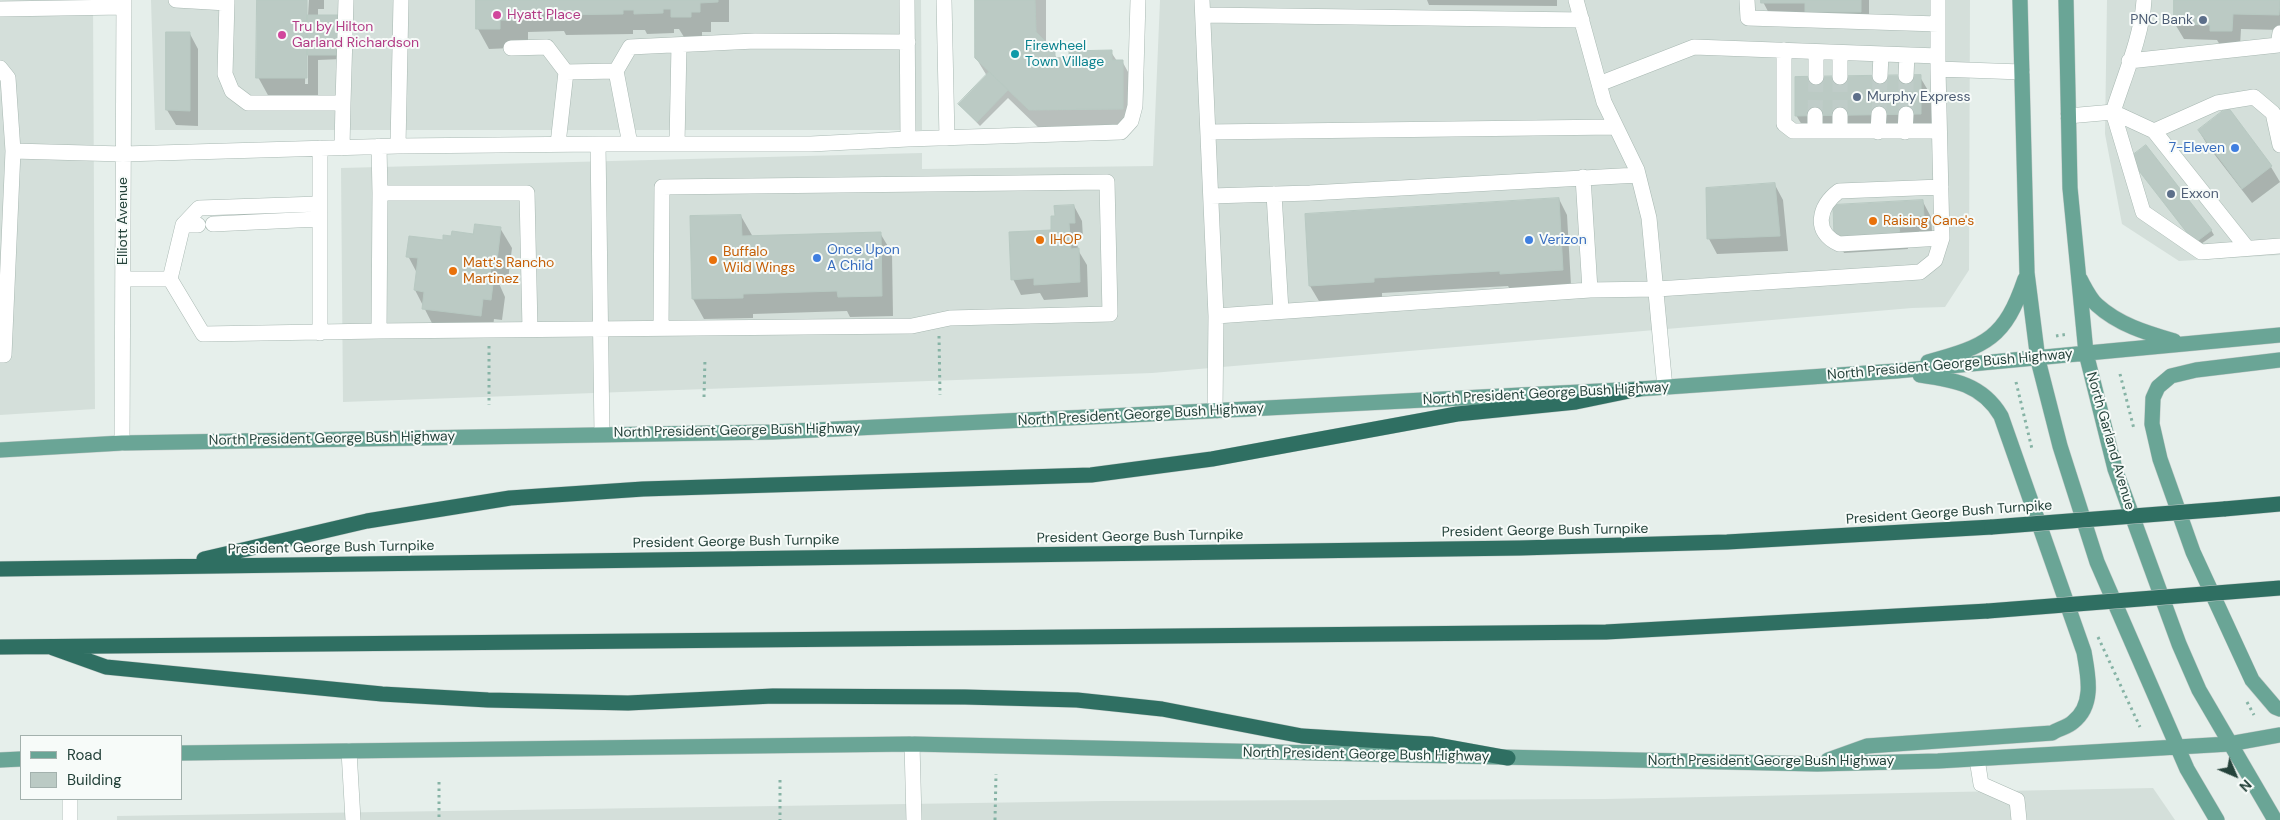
<!DOCTYPE html>
<style>
body{margin:0}
#map{position:relative;width:2280px;height:820px;overflow:hidden;background:#e6efeb;font-family:"DM Sans",sans-serif}
canvas{display:block}
.legend{position:absolute;left:20px;top:735px;width:162px;height:65px;box-sizing:border-box;background:#f7fbf9;border:1px solid #a3b1ad;margin:0;padding:6px 9px;list-style:none;font-size:15px;color:#24423a}
.legend li{display:flex;align-items:center;gap:10px;height:25px}
.legend b{width:25px;border:1px solid #a3b1ad}
.north{position:absolute;left:2210px;top:750px;width:50px;height:50px;-webkit-text-stroke:4px #f7fbf9;paint-order:stroke;rotate:135deg;font-size:14px;font-weight:700;line-height:20px;text-align:center;color:#24423a}
.north::after{content:'';display:block;margin:auto;width:18px;height:22px;background:#24423a;clip-path:polygon(50% 0,100% 100%,50% 72%,0 100%)}
</style>
<div id="map">
<canvas width="2280" height="820"></canvas>
<ul class="legend">
<li><b style="height:6px;background:#6aa596"></b>Road</li>
<li><b style="height:14px;background:#bbcac4"></b>Building</li>
</ul>
<div class="north">N</div>
</div>
<script>
const ctx = document.querySelector('canvas').getContext('2d');
ctx.lineJoin = 'round';
function fill(path, color) {
  ctx.fillStyle = color;
  ctx.fill(path, 'evenodd');
}
function trace(path, color, width, dash) {
  ctx.strokeStyle = color;
  ctx.lineWidth = width;
  ctx.lineCap = dash ? 'butt' : 'round';
  ctx.setLineDash(dash || []);
  ctx.stroke(path);
}
function drawText(font, color, halo, rows, align = 'center') {
  ctx.font = font + ' "DM Sans",sans-serif';
  ctx.lineWidth = 4;
  ctx.setLineDash([]);
  ctx.textBaseline = 'middle';
  ctx.strokeStyle = halo;
  ctx.fillStyle = color;
  for (const [text, x, y, turn = 0] of rows) {
    ctx.save();
    ctx.translate(x, y);
    ctx.rotate((+turn || 0) * Math.PI / 180);
    ctx.textAlign = isNaN(turn) ? turn : align;
    if (halo) ctx.strokeText(text, 0, 0);
    ctx.fillText(text, 0, 0);
    ctx.restore();
  }
}
fill(new Path2D(`
 M 0,0 L 93,0 L 95,409 L 0,415 Z
 M 151,0 L 921,0 L 922,130 L 155,130 Z
 M 1160,0 L 1970,0 L 1969,270 L 1945,307 L 1912,308 L 1152,373 L 343,402 L 341,168 L 922,153 L 922,169 L 1153,166 Z
 M 2107,0 L 2280,0 L 2280,255 L 2179,261 L 2122,224 L 2105,134 Z
 M 2153,788 L 2175,820 L 117,820 L 117,816 L 1105,801 L 1605,799 Z`), '#d4dfda');
fill(new Path2D(`
 M 258,0 L 306,0 L 306,16 L 308,16 L 309,0 L 324,0 L 324,9 L 318,9 L 318,16 L 342,59 L 318,60 L 318,98 L 269,97 L 258,77 ZM 306,50 L 308,55 L 308,84 L 305,84 Z
 M 477,0 L 729,0 L 729,22 L 711,22 L 711,32 L 702,32 L 702,37 L 684,37 L 679,29 L 674,29 L 674,33 L 647,34 L 645,30 L 633,30 L 633,34 L 566,35 L 564,31 L 528,32 L 528,40 L 511,40 L 511,48 L 489,49 L 478,29 Z
 M 976,0 L 1046,0 L 1046,44 L 1058,59 L 1111,52 L 1117,61 L 1122,61 L 1133,81 L 1134,129 L 1041,130 L 1008,98 L 980,126 L 959,104 L 987,76 L 976,58 Z
 M 1427,0 L 1557,0 L 1557,6 L 1429,5 Z
 M 1762,0 L 1869,0 L 1869,27 L 1771,17 Z
 M 2176,0 L 2280,0 L 2280,30 L 2241,29 L 2240,46 L 2220,45 L 2217,40 L 2184,39 L 2175,24 Z
 M 168,34 L 190,34 L 198,49 L 198,126 L 176,125 L 167,110 Z
 M 1920,77 L 1932,97 L 1932,134 L 1808,135 L 1796,115 Z
 M 2228,109 L 2271,167 L 2280,182 L 2252,203 L 2208,146 L 2199,131 Z
 M 2134,163 L 2211,230 L 2214,235 L 2198,246 Z
 M 1775,185 L 1783,200 L 1788,251 L 1717,254 L 1709,239 L 1707,189 Z
 M 1559,199 L 1567,215 L 1571,285 L 1510,289 L 1508,286 L 1382,293 L 1382,297 L 1319,301 L 1310,286 Z
 M 1923,202 L 1931,217 L 1932,231 L 1919,231 L 1920,242 L 1907,242 L 1908,249 L 1844,253 L 1836,237 Z
 M 1074,206 L 1082,221 L 1083,238 L 1077,238 L 1078,250 L 1087,265 L 1088,297 L 1044,300 L 1040,293 L 1021,295 L 1013,279 L 1053,231 L 1056,217 Z
 M 741,216 L 753,237 L 880,233 L 892,253 L 893,316 L 850,317 L 847,311 L 753,314 L 753,318 L 704,319 L 693,299 Z
 M 500,228 L 512,248 L 508,280 L 497,279 L 505,297 L 502,320 L 494,319 L 492,336 L 435,329 L 415,290 L 417,273 L 408,256 L 444,241 Z`), '#0003');
const building = new Path2D(`
 M 257,0 L 307,0 L 307,78 L 256,78 Z
 M 476,0 L 718,0 L 718,2 L 700,3 L 700,12 L 691,12 L 691,17 L 671,17 L 671,9 L 663,9 L 663,13 L 634,14 L 634,10 L 623,10 L 623,14 L 553,15 L 553,11 L 517,12 L 517,20 L 500,20 L 500,29 L 476,29 Z
 M 975,0 L 1035,0 L 1036,32 L 1055,51 L 1055,58 L 1069,57 L 1069,51 L 1112,50 L 1112,60 L 1123,60 L 1123,109 L 1029,110 L 975,58 Z
 M 1761,0 L 1861,0 L 1861,12 L 1805,12 L 1805,3 L 1761,3 Z
 M 2174,0 L 2280,0 L 2279,15 L 2233,14 L 2232,31 L 2210,31 L 2210,25 L 2174,24 Z
 M 307,15 L 341,15 L 341,55 L 307,55 Z
 M 166,32 L 190,32 L 190,111 L 166,110 Z
 M 989,72 L 1008,90 L 977,122 L 958,104 Z
 M 1921,75 L 1921,114 L 1795,116 L 1795,77 Z
 M 2228,107 L 2272,166 L 2242,189 L 2198,130 Z
 M 2146,145 L 2212,230 L 2195,243 L 2129,158 Z
 M 1775,183 L 1780,236 L 1707,239 L 1706,188 Z
 M 1559,198 L 1563,270 L 1500,274 L 1500,271 L 1374,278 L 1374,282 L 1309,286 L 1305,214 Z
 M 1923,200 L 1924,216 L 1911,216 L 1912,227 L 1899,227 L 1900,234 L 1834,238 L 1833,205 Z
 M 1074,205 L 1075,223 L 1069,223 L 1071,249 L 1079,248 L 1080,282 L 1034,285 L 1034,278 L 1011,280 L 1009,232 L 1051,230 L 1051,216 L 1055,216 L 1054,206 Z
 M 741,215 L 742,236 L 881,232 L 882,296 L 838,297 L 837,291 L 743,294 L 743,298 L 692,299 L 690,216 Z
 M 475,224 L 501,227 L 497,261 L 486,260 L 485,266 L 491,267 L 490,276 L 494,276 L 491,300 L 483,299 L 481,316 L 422,309 L 424,292 L 414,290 L 418,258 L 406,257 L 409,236 L 443,240 L 443,235 L 451,236 L 452,231 L 473,234 Z`);
fill(building, '#bbcac4');
trace(building, '#b8c9c2', 1);
trace(new Path2D(`
 M 1879,114 L 1880,76
 M 1906,114 L 1906,76
 M 1815,115 L 1816,77
 M 1840,115 L 1840,77`), '#bfccc8', 15, [15, 8]);
const minor = new Path2D(`
 M 176,0 L 227,3
 M 227,0 L 225,74 L 232,91 L 248,103 L 343,103 L 342,148
 M 944,0 L 947,138
 M 1202,0 L 1216,316 L 1590,290 L 1657,289 L 1920,272 L 1935,260 L 1942,238 L 1938,69
 M 1576,0 L 1604,102 L 1637,170 L 1649,218 L 1665,388
 M 1747,0 L 1748,18 L 1938,24
 M 1938,0 L 1938,69 L 2022,72
 M 0,9 L 124,7
 M 1203,15 L 1582,20
 M 511,48 L 547,47 L 566,72 L 616,71 L 630,47 L 755,41 L 908,42
 M 1784,50 L 1784,124 L 1793,131 L 1939,131
 M 1840,53 L 1840,77
 M 2129,61 L 2278,45 L 2280,33
 M 0,68 L 8,78 L 13,151
 M 616,71 L 630,144
 M 1880,76 L 1881,54
 M 1906,76 L 1907,55
 M 1816,77 L 1816,52
 M 1599,84 L 1694,47 L 1938,56
 M 343,103 L 346,0
 M 2113,112 L 2143,212 L 2201,252 L 2280,246
 M 2113,112 L 2154,131 L 2247,248
 M 2068,116 L 2113,112 C 2124,77 2142,36 2144,0
 M 1815,131 L 1815,115
 M 1840,131 L 1840,115
 M 2154,131 L 2217,103 L 2254,97 L 2273,113 L 2280,145
 M 1208,132 L 1616,127
 M 1878,132 L 1879,114
 M 1905,132 L 1906,114
 M 908,139 L 1121,132 L 1131,121 L 1135,106 L 1138,0
 M 558,144 L 566,72
 M 598,144 L 811,144 L 908,139 L 907,0
 M 677,144 L 679,45
 M 379,146 L 380,193
 M 398,146 L 401,0
 M 1583,177 L 1590,290
 M 1941,187 L 1839,191 C 1819,206 1812,232 1839,244 L 1942,238
 M 1274,194 L 1281,311
 M 1211,196 L 1310,193 L 1638,175
 M 213,224 L 318,219
 M 183,225 L 199,208 L 319,204
 M 123,279 L 170,279 L 203,334 L 379,331
 M 170,279 L 183,225 L 198,225
 M 530,329 L 527,193 L 380,193 L 379,331 L 912,326 L 950,318 L 1110,314 L 1107,182 L 662,187 L 661,328
 M 320,333 L 320,148
 M 0,355 L 4,355 L 13,151 L 123,154 L 398,146 L 598,144 L 602,434
 M 1215,411 L 1216,316
 M 122,443 L 124,0
 M 912,744 L 914,820
 M 349,751 L 353,820
 M 1977,759 L 1981,784 L 2017,800 L 2019,820
 M 70,820 L 70,799`);
const major = new Path2D(`
 M 2020,0 L 2027,273 L 2038,360 L 2060,446 L 2097,562 L 2187,769 L 2217,820
 M 2066,0 L 2070,188 L 2086,353 L 2115,469 L 2179,644 L 2199,690 L 2275,820
 M 2080,279 C 2085,288 2090,299 2097,305 C 2119,325 2147,333 2174,341
 M 2280,360 L 2196,370 L 2171,376 L 2158,387 L 2153,398 L 2152,424 L 2160,459 L 2193,552 L 2252,680 L 2275,707 L 2280,709
 M 1928,362 C 1987,346 2005,338 2025,279
 M 0,450 L 122,443 L 772,432 L 1110,416 L 1639,389 L 1896,371 L 2280,335
 M 181,753 L 912,744 L 1817,764 L 1938,761 L 2229,744 L 2280,735
 M 0,760 L 21,759
 M 1828,760 L 1867,746 L 2052,733 C 2058,729 2068,727 2073,722 C 2095,705 2088,675 2084,652 L 2001,416 C 1982,384 1954,380 1920,375`);
const highway = new Path2D(`
 M 2224,509 L 2280,504
 M 204,559 L 367,521 L 510,498 L 643,489 L 1091,475 L 1212,459 L 1457,414 L 1576,402 L 1639,389
 M 0,569 L 1520,548 L 1727,542 L 1992,527
 M 0,647 L 1606,632 L 1988,611
 M 53,648 L 106,667 L 382,694 L 488,700 L 628,703 L 773,696 L 965,697 L 1077,700 L 1162,709 L 1302,736 L 1431,744 L 1508,758`);
trace(minor, '#a8b8b2', 16);
trace(major, '#c2cac8', 16);
trace(highway, '#c2cac8', 16);
trace(new Path2D(`
 M 939,336 L 940,395
 M 2056,336 L 2068,334
 M 489,346 L 489,405
 M 2120,374 L 2134,429
 M 2016,382 L 2032,449
 M 704,397 L 705,358
 M 2098,637 L 2140,727
 M 2247,702 L 2254,715
 M 780,780 L 780,820
 M 439,782 L 439,819
 M 995,820 L 996,774`), '#86b3a5', 3, [2.5, 4]);
trace(minor, '#fff', 15);
trace(major, '#6aa596', 15);
trace(highway, '#2f6f62', 15);
const highwayBridge = new Path2D(`
 M 1992,527 L 2224,509
 M 1988,611 L 2280,588`);
trace(highwayBridge, '#c2cac8', 16, []);
trace(highwayBridge, '#2f6f62', 15);
for (const [x, y, r, color] of [
 [497,15,5,"#d1479c"],
 [2203,20,5,"#5c6f8a"],
 [282,35,5,"#d1479c"],
 [1015,54,5,"#0f9aa8"],
 [1857,97,5,"#5c6f8a"],
 [2235,148,5,"#3f7fe0"],
 [2171,194,5,"#5c6f8a"],
 [1873,221,5,"#e8710a"],
 [1040,240,5,"#e8710a"],
 [1529,240,5,"#3f7fe0"],
 [817,258,5,"#3f7fe0"],
 [713,260,5,"#e8710a"],
 [453,271,5,"#e8710a"]
]) {
  const dot = new Path2D();
  dot.arc(x, y, r, 0, 2 * Math.PI);
  ctx.fillStyle = color;
  ctx.fill(dot);
  trace(dot, '#f7fbf9', 2);
}
drawText('14px', '#b23c85', '#f7fbf9', [
 ["Hyatt Place",507,15],
 ["Tru by Hilton",292,27],
 ["Garland Richardson",292,43]
], 'left');
drawText('14px', '#4e5e75', '#f7fbf9', [
 ["PNC Bank",2193,20,"right"],
 ["Murphy Express",1867,97],
 ["Exxon",2181,194]
], 'left');
drawText('14px', '#0d838f', '#f7fbf9', [
 ["Firewheel",1025,46],
 ["Town Village",1025,62]
], 'left');
drawText('14px', '#366cbe', '#f7fbf9', [
 ["7-Eleven",2225,148,"right"],
 ["Verizon",1539,240],
 ["Once Upon",827,250],
 ["A Child",827,266]
], 'left');
drawText('14px', '#24423a', '#f7fbf9', [
 ["Elliott Avenue",123,221,-90],
 ["North President George Bush Highway",1950,365,-5],
 ["North President George Bush Highway",1546,394,-3],
 ["North President George Bush Highway",1141,415,-3],
 ["North President George Bush Highway",737,431,-1],
 ["North President George Bush Highway",332,439,-1],
 ["North Garland Avenue",2110,441,74],
 ["President George Bush Turnpike",1949,513,-4],
 ["President George Bush Turnpike",1545,531,-1],
 ["President George Bush Turnpike",1140,537,-1],
 ["President George Bush Turnpike",736,542,-1],
 ["President George Bush Turnpike",331,548,-1],
 ["North President George Bush Highway",1366,755,1],
 ["North President George Bush Highway",1771,761]
]);
drawText('14px', '#c56008', '#f7fbf9', [
 ["Raising Cane's",1883,221],
 ["IHOP",1050,240],
 ["Buffalo",723,252],
 ["Wild Wings",723,268],
 ["Matt's Rancho",463,263],
 ["Martinez",463,279]
], 'left');
</script>
